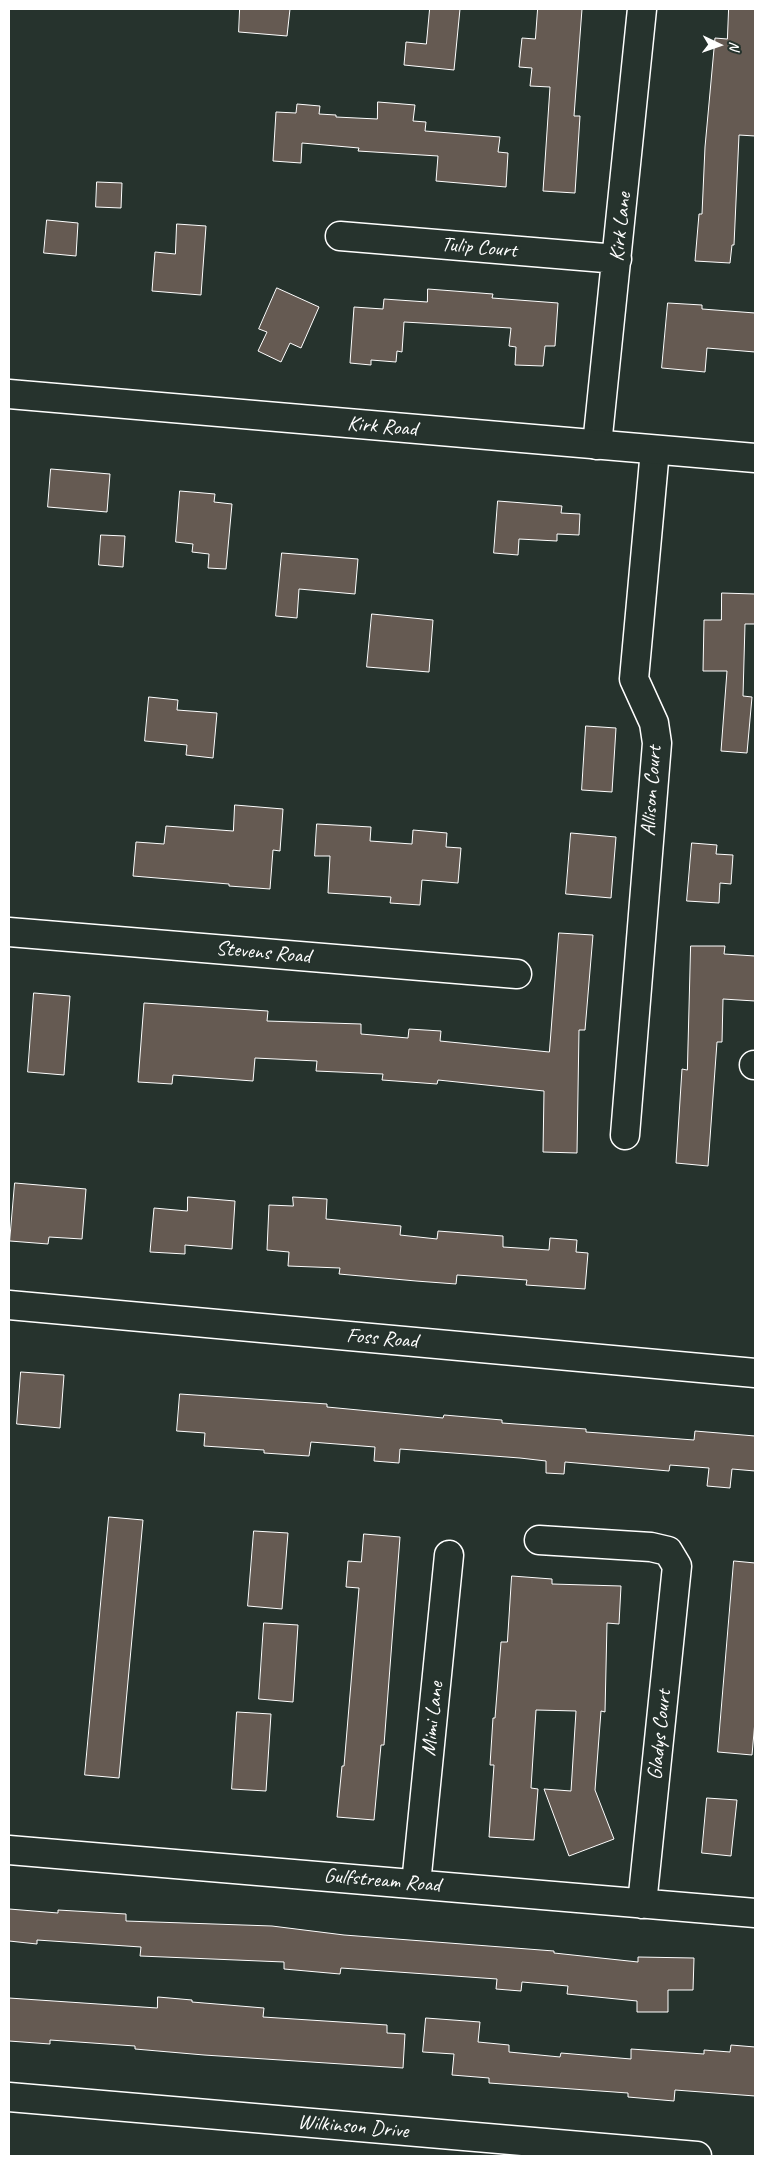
<!DOCTYPE html>
<style>
body{margin:0}
#map{position:relative;width:764px;height:2165px;overflow:hidden;background:#26332d;font-family:Caveat,sans-serif}
canvas{display:block}
.frame{position:absolute;inset:0;border:10px solid #fff;pointer-events:none}
.north{position:absolute;left:694px;top:20px;width:50px;height:50px;-webkit-text-stroke:4px #26332d;paint-order:stroke;rotate:93deg;font-size:14px;font-weight:700;line-height:20px;text-align:center;color:#fff}
.north::after{content:'';display:block;margin:auto;width:18px;height:22px;background:#fff;clip-path:polygon(50% 0,100% 100%,50% 72%,0 100%)}
</style>
<div id="map">
<canvas width="764" height="2165"></canvas>
<div class="frame"></div>
<div class="north">N</div>
</div>
<script>
const ctx = document.querySelector('canvas').getContext('2d');
ctx.lineJoin = 'round';
function fill(path, color) {
  ctx.fillStyle = color;
  ctx.fill(path, 'evenodd');
}
function trace(path, color, width, dash) {
  ctx.strokeStyle = color;
  ctx.lineWidth = width;
  ctx.lineCap = dash ? 'butt' : 'round';
  ctx.setLineDash(dash || []);
  ctx.stroke(path);
}
function drawText(font, color, halo, rows, align = 'center') {
  ctx.font = font + ' Caveat,sans-serif';
  ctx.lineWidth = 4.5;
  ctx.setLineDash([]);
  ctx.textBaseline = 'middle';
  ctx.strokeStyle = halo;
  ctx.fillStyle = color;
  for (const [text, x, y, turn = 0] of rows) {
    ctx.save();
    ctx.translate(x, y);
    ctx.rotate((+turn || 0) * Math.PI / 180);
    ctx.textAlign = isNaN(turn) ? turn : align;
    if (halo) ctx.strokeText(text, 0, 0);
    ctx.fillText(text, 0, 0);
    ctx.restore();
  }
}
const building = new Path2D(`
 M 240,9 L 290,9 L 287,36 L 239,32 Z
 M 430,9 L 460,9 L 454,70 L 404,65 L 406,42 L 426,44 Z
 M 538,9 L 582,9 L 574,116 L 580,116 L 575,193 L 543,191 L 550,87 L 530,86 L 532,68 L 519,67 L 522,38 L 535,39 Z
 M 729,9 L 755,9 L 755,136 L 739,135 L 734,245 L 732,245 L 730,263 L 695,261 L 699,214 L 702,214 L 705,147 L 715,38 L 727,39 Z
 M 378,102 L 415,105 L 413,121 L 426,122 L 425,131 L 500,137 L 498,152 L 508,153 L 506,187 L 436,181 L 438,156 L 358,151 L 359,148 L 302,143 L 301,163 L 273,161 L 276,112 L 296,113 L 297,104 L 320,106 L 319,114 L 336,115 L 336,117 L 377,119 Z
 M 97,182 L 122,183 L 121,208 L 96,207 Z
 M 47,220 L 78,223 L 76,256 L 44,253 Z
 M 177,224 L 206,226 L 201,295 L 152,291 L 155,252 L 175,254 Z
 M 277,288 L 319,307 L 301,348 L 290,343 L 281,362 L 258,351 L 267,332 L 259,329 Z
 M 428,289 L 493,294 L 492,298 L 558,303 L 555,346 L 545,346 L 543,366 L 515,365 L 516,347 L 509,346 L 511,328 L 404,322 L 402,352 L 397,351 L 396,362 L 371,360 L 371,365 L 350,363 L 354,307 L 383,309 L 384,299 L 427,302 Z
 M 668,303 L 702,305 L 702,309 L 755,313 L 755,352 L 707,348 L 705,372 L 662,368 Z
 M 51,469 L 110,474 L 107,512 L 48,507 Z
 M 180,491 L 215,494 L 214,502 L 232,504 L 226,569 L 208,568 L 209,554 L 192,552 L 193,544 L 176,542 Z
 M 498,501 L 562,506 L 561,513 L 580,514 L 579,535 L 557,534 L 557,541 L 519,539 L 518,555 L 494,553 Z
 M 101,535 L 125,536 L 123,567 L 99,565 Z
 M 282,553 L 358,559 L 355,594 L 299,589 L 297,618 L 276,616 Z
 M 722,593 L 755,594 L 755,624 L 745,624 L 743,696 L 752,697 L 747,753 L 721,751 L 727,671 L 703,671 L 704,620 L 721,620 Z
 M 372,614 L 433,620 L 429,672 L 367,667 Z
 M 149,697 L 178,700 L 177,710 L 217,713 L 213,758 L 186,755 L 187,745 L 145,741 Z
 M 586,726 L 616,728 L 612,792 L 582,790 Z
 M 235,805 L 283,809 L 280,851 L 273,850 L 270,889 L 229,886 L 229,884 L 133,876 L 136,842 L 164,844 L 166,826 L 233,831 Z
 M 317,824 L 371,827 L 370,841 L 412,844 L 413,830 L 447,833 L 446,847 L 461,848 L 458,883 L 422,880 L 420,905 L 390,903 L 391,897 L 328,893 L 330,856 L 315,856 Z
 M 571,833 L 616,837 L 611,898 L 566,894 Z
 M 692,843 L 717,845 L 716,854 L 733,855 L 731,884 L 720,883 L 719,903 L 687,901 Z
 M 559,933 L 593,935 L 585,1030 L 579,1030 L 577,1153 L 543,1152 L 544,1091 L 438,1080 L 437,1084 L 382,1080 L 383,1074 L 316,1071 L 317,1061 L 255,1058 L 253,1081 L 173,1075 L 172,1084 L 138,1082 L 144,1003 L 268,1011 L 267,1021 L 361,1024 L 361,1034 L 408,1038 L 409,1029 L 441,1031 L 440,1041 L 549,1052 Z
 M 691,946 L 725,946 L 724,954 L 755,956 L 755,1001 L 723,999 L 722,1042 L 717,1042 L 708,1166 L 676,1163 L 682,1069 L 687,1070 Z
 M 34,993 L 70,996 L 64,1075 L 28,1072 Z
 M 15,1183 L 86,1189 L 82,1239 L 49,1237 L 48,1244 L 10,1241 Z
 M 188,1197 L 235,1201 L 232,1249 L 185,1245 L 185,1254 L 150,1252 L 154,1208 L 187,1211 Z
 M 293,1197 L 327,1199 L 326,1219 L 401,1226 L 400,1235 L 437,1239 L 438,1231 L 503,1236 L 503,1247 L 549,1250 L 550,1238 L 577,1240 L 576,1252 L 588,1253 L 585,1289 L 526,1285 L 527,1280 L 457,1275 L 456,1284 L 416,1281 L 339,1274 L 340,1268 L 288,1266 L 289,1252 L 267,1250 L 269,1205 L 293,1206 Z
 M 21,1372 L 64,1375 L 60,1428 L 17,1424 Z
 M 180,1394 L 327,1404 L 327,1407 L 443,1418 L 444,1415 L 502,1420 L 502,1423 L 586,1429 L 586,1432 L 694,1440 L 695,1431 L 755,1436 L 755,1471 L 732,1469 L 730,1488 L 707,1486 L 709,1468 L 670,1465 L 669,1471 L 565,1462 L 564,1474 L 546,1473 L 546,1461 L 520,1458 L 400,1449 L 399,1463 L 374,1461 L 375,1447 L 311,1442 L 309,1456 L 264,1453 L 264,1450 L 204,1446 L 205,1433 L 177,1431 Z
 M 109,1517 L 143,1520 L 119,1778 L 85,1775 Z
 M 254,1531 L 288,1533 L 282,1609 L 248,1606 Z
 M 364,1534 L 400,1537 L 384,1745 L 381,1745 L 374,1820 L 337,1817 L 342,1766 L 344,1766 L 359,1588 L 346,1587 L 348,1561 L 361,1562 Z
 M 734,1561 L 755,1563 L 755,1721 L 752,1755 L 718,1752 Z
 M 512,1576 L 552,1579 L 552,1584 L 621,1586 L 619,1624 L 607,1623 L 605,1712 L 601,1711 L 595,1790 L 614,1839 L 569,1856 L 544,1789 L 571,1791 L 576,1711 L 536,1710 L 531,1788 L 538,1789 L 534,1840 L 489,1837 L 494,1765 L 490,1765 L 493,1718 L 495,1718 L 501,1642 L 507,1642 Z
 M 264,1623 L 298,1625 L 293,1702 L 259,1699 Z
 M 237,1712 L 271,1714 L 266,1791 L 232,1789 Z
 M 707,1798 L 737,1800 L 731,1856 L 702,1853 Z
 M 9,1909 L 58,1913 L 58,1910 L 126,1914 L 126,1921 L 272,1926 L 344,1935 L 554,1951 L 554,1953 L 638,1962 L 638,1957 L 694,1958 L 693,1990 L 668,1990 L 668,2012 L 637,2012 L 637,2001 L 567,1994 L 568,1986 L 522,1982 L 521,1991 L 496,1989 L 497,1979 L 341,1968 L 340,1974 L 284,1969 L 284,1962 L 140,1956 L 141,1947 L 37,1940 L 37,1944 L 9,1941 Z
 M 158,1997 L 192,2000 L 192,2002 L 264,2008 L 263,2017 L 387,2025 L 387,2033 L 405,2034 L 403,2068 L 204,2055 L 135,2049 L 135,2046 L 50,2040 L 50,2044 L 9,2041 L 9,1998 L 157,2008 Z
 M 426,2018 L 480,2022 L 478,2042 L 509,2045 L 509,2052 L 560,2057 L 561,2053 L 631,2059 L 631,2049 L 704,2054 L 704,2050 L 730,2052 L 731,2045 L 755,2047 L 755,2096 L 675,2090 L 674,2101 L 628,2097 L 628,2093 L 489,2083 L 489,2078 L 452,2075 L 454,2054 L 423,2052 Z`);
fill(building, '#655a52');
trace(building, '#fff', 1);
const minor = new Path2D(`
 M 340,236 L 617,259
 M 597,445 L 642,9
 M 9,932 L 517,974
 M 754,1065 L 755,1065
 M 625,1135 L 657,743 L 654,723 L 634,679 L 655,450
 M 9,1305 L 755,1373
 M 539,1540 L 651,1547 L 668,1551 L 677,1566 L 642,1904
 M 9,1850 L 755,1913
 M 416,1884 L 449,1555
 M 9,2097 L 697,2156`);
const tertiary = new Path2D(`
 M 9,394 L 755,458`);
trace(minor, '#fff', 31);
trace(tertiary, '#fff', 31);
trace(minor, '#26332d', 28);
trace(tertiary, '#26332d', 28);
drawText('21px', '#fff', '#26332d', [
 ["Kirk Lane",621,227,-84],
 ["Tulip Court",479,248,5],
 ["Kirk Road",382,427,5],
 ["Allison Court",652,791,-86],
 ["Stevens Road",263,953,5],
 ["Foss Road",382,1339,5],
 ["Mimi Lane",433,1719,-84],
 ["Gladys Court",660,1735,-84],
 ["Gulfstream Road",382,1881,5],
 ["Wilkinson Drive",353,2127,5]
]);
</script>
